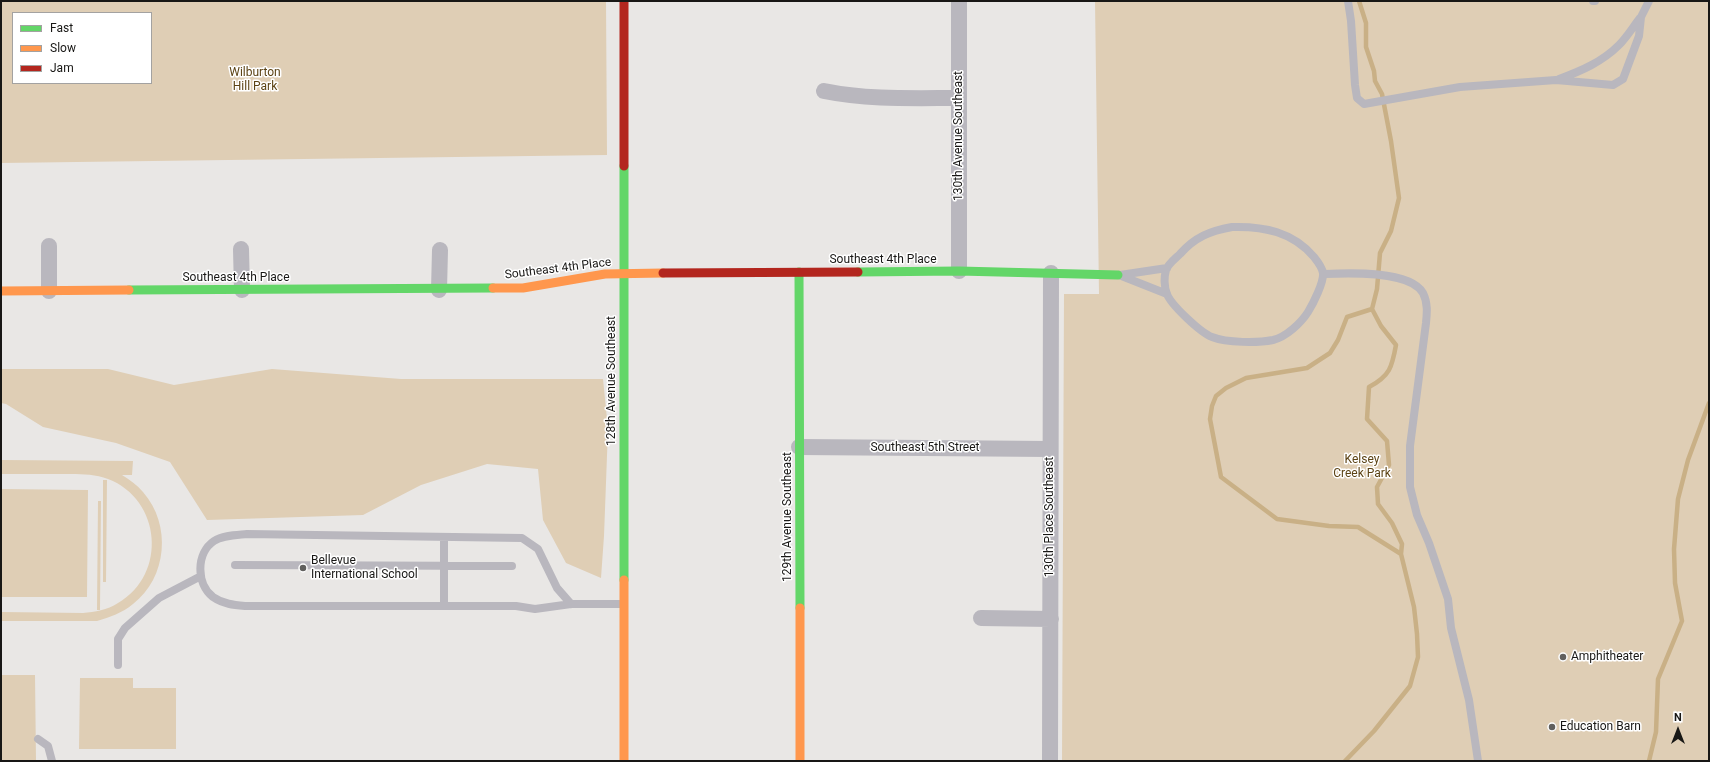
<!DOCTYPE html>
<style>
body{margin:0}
#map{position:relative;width:1710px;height:762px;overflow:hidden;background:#e9e7e5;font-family:Roboto,sans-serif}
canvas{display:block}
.frame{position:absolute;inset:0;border:2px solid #181715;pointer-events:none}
.legend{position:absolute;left:12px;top:12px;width:140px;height:72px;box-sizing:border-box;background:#fff;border:1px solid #a3a2a1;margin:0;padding:5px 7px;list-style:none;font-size:12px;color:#181715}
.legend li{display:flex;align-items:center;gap:8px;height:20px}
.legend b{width:20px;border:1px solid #a3a2a1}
.north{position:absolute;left:1658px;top:710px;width:40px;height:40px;-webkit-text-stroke:3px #fff;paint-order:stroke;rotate:0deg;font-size:11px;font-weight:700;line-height:16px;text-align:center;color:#181715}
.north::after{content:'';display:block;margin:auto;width:14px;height:18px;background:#181715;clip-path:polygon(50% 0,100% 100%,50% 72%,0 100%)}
</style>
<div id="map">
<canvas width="1710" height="762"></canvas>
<div class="frame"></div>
<ul class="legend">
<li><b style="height:5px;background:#63d668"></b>Fast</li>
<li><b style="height:5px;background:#ff974d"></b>Slow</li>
<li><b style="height:5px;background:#b3261e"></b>Jam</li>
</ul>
<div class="north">N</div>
</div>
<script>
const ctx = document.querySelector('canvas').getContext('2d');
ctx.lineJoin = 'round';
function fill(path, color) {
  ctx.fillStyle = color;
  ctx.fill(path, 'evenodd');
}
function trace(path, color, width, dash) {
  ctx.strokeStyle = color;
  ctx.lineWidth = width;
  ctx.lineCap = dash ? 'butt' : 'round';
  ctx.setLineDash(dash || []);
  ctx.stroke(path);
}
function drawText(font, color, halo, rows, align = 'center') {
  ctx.font = font + ' Roboto,sans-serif';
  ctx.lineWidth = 3;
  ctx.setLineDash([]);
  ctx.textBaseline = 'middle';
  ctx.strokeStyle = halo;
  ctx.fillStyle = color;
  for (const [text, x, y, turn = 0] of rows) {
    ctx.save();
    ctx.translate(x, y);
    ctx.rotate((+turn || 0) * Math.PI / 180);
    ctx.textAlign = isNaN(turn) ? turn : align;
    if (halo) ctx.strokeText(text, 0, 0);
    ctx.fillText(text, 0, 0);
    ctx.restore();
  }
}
fill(new Path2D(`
 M 1,1 L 606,1 L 607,155 L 1,163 ZM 13,13 L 151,13 L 151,83 L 13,83 Z
 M 1095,1 L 1709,1 L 1709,761 L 1062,761 L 1064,294 L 1099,294 Z
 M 1,369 L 108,369 L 174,385 L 272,369 L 401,379 L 603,379 L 608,429 L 604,536 L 601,578 L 566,563 L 543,520 L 538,469 L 487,464 L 421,485 L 363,515 L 207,520 L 170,462 L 116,443 L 43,427 L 6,404 L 1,403 Z
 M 1,460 L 133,461 L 132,475 L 122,475 C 130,480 137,485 143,492 C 172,525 167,578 133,604 C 122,613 110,617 97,621 L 1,621 L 1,612 L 83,613 C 95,612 107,610 118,603 C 168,574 161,499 108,479 C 92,473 75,474 59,474 C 40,474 20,474 1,474 Z
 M 103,480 L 107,480 L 106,582 L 103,582 Z
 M 1,489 L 88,490 L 87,597 L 1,597 Z
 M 98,501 L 101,501 L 100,610 L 97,610 Z
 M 1,675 L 35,675 L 36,761 L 1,761 Z
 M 80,678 L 133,678 L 133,688 L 176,688 L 176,749 L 79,749 Z`), '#dfceb5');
trace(new Path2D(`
 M 1372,309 L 1347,317 L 1338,340 L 1330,353 L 1307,368 L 1246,378 L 1226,388 L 1216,396 L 1212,406 L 1210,419 L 1221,477 L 1277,519 L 1329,526 L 1358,527 L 1401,554
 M 1345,761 L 1374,731 L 1410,686 L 1418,657 L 1417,634 L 1414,607 L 1401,554 L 1402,544 L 1392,523 L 1378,504 L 1377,487 L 1389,465 L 1387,441 L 1367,419 L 1369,387 C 1390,376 1392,367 1396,345 L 1381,326 L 1372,309 L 1377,289 L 1380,253 L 1391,231 L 1399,198 L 1391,141 L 1382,94 L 1375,81 L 1374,71 L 1366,47 L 1366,23 L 1359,1
 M 1649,761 L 1656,732 L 1658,679 L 1682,621 L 1675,583 L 1674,549 L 1678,499 L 1688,460 L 1709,403`), '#c9b086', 4.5);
trace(new Path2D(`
 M 1348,1 L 1351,21 L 1355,85 L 1357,98 L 1364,104 L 1460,87 L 1556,80 L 1613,85 L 1623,79 L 1639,36 L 1641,17 L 1649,1
 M 1593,1 L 1595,1
 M 1559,79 C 1581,71 1602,62 1619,45 C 1627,37 1633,27 1640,18
 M 1232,227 C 1264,226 1293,232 1314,257 C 1318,262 1322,267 1323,273 C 1324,282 1313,304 1308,312 C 1301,323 1286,337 1273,340 C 1258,343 1227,343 1212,337 C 1201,333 1171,305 1167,294 C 1164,287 1164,277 1166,270 C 1168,264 1176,258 1180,254 C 1195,237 1210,231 1232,227 Z
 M 1324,274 C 1347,273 1410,270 1423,293 C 1428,303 1427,313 1426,323 L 1410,446 L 1410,487 L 1417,515 L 1429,543 L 1448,599 L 1451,628 L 1469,700 L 1478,761
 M 1119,275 L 1167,294
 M 1120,275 L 1167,268
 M 235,565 L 512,566
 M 571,604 L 557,588 L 538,549 L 522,538 L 247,534 C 237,535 223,535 214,541 C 196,553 196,584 213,597 C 223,604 234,605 245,606 L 516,606 L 535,609 L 571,604 L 623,604
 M 444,606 L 444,537
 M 118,665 L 118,639 L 125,628 L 159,598 L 201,576
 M 38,739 L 48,746 L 52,761`), '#b9b7be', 8);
trace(new Path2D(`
 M 959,1 L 959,271
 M 824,91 C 868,100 914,98 959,98
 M 241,249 L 242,290
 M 439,290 L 440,250
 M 49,291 L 49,246
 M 799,447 L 1050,449
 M 981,618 L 1051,619
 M 1050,761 L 1051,273`), '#b9b7be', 16);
trace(new Path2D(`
 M 624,166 L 624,580
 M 799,272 L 800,608
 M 858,272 L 959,271 L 1118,275
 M 129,290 L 493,288`), '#63d668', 9);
trace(new Path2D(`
 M 493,288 L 523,288 L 605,274 L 663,273
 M 1,291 L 129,290
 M 624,580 L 624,761
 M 800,608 L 800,761`), '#ff974d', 9);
trace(new Path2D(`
 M 624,1 L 624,166
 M 663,273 L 858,272`), '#b3261e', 9);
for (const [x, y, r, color] of [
 [303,568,4,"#61605e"],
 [1563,657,4,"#61605e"],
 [1552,727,4,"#61605e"]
]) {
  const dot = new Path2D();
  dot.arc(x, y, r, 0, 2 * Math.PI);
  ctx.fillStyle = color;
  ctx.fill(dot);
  trace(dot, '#fff', 1.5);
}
drawText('12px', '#5c4315', '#fff', [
 ["Wilburton",255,73],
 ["Hill Park",255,87],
 ["Kelsey",1362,460],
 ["Creek Park",1362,474]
]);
drawText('12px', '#181715', '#fff', [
 ["130th Avenue Southeast",959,136,-90],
 ["Southeast 4th Place",883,260],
 ["Southeast 4th Place",558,269,-7],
 ["Southeast 4th Place",236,278],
 ["128th Avenue Southeast",612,381,-90],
 ["Southeast 5th Street",925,448],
 ["129th Avenue Southeast",788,517,-90],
 ["130th Place Southeast",1050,517,-90]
]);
drawText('12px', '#181715', '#fff', [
 ["Bellevue",311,561],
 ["International School",311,575],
 ["Amphitheater",1571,657],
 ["Education Barn",1560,727]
], 'left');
</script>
